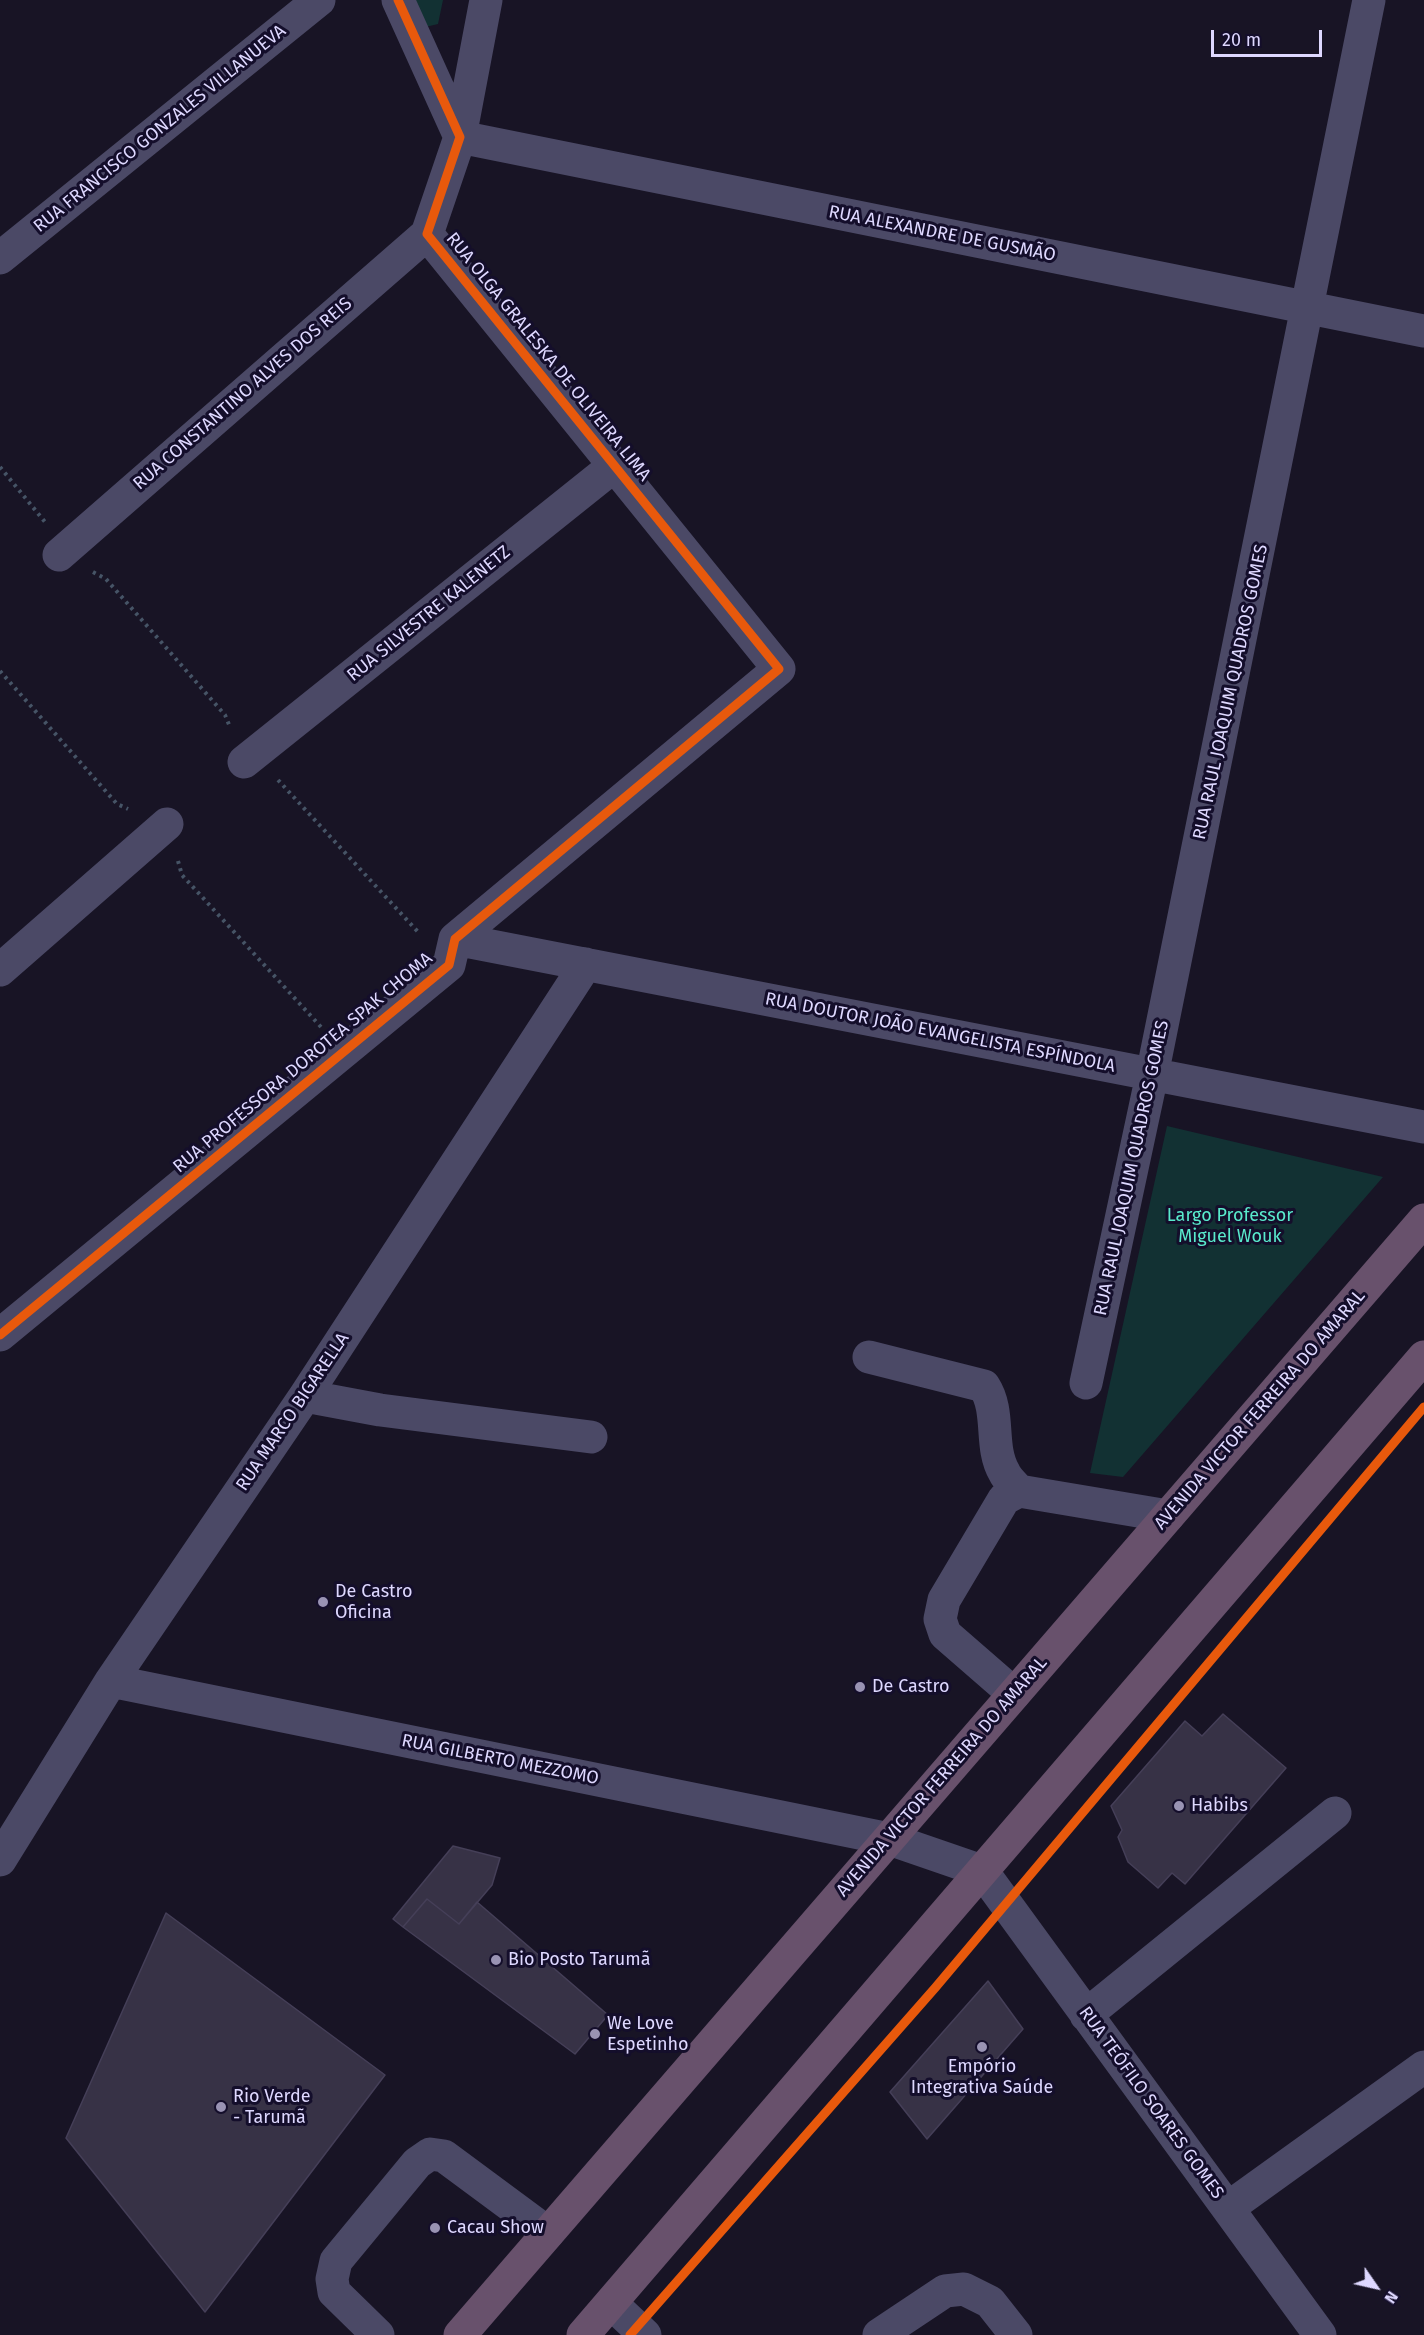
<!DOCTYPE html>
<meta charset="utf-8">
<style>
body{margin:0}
#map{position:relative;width:1424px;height:2335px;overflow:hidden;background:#181425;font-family:"Fira Sans",sans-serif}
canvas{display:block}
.north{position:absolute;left:1346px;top:2257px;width:60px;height:60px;-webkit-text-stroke:4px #140e2b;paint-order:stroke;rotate:124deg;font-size:16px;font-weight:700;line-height:24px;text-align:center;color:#ded8ff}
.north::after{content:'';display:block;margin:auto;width:21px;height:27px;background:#ded8ff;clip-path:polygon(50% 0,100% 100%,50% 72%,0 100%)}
.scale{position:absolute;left:1211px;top:30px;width:111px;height:27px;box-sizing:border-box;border:3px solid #ded8ff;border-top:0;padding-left:8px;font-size:18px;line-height:21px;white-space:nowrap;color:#ded8ff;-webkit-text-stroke:4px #140e2b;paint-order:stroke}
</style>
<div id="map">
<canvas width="1424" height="2335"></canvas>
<div class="north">N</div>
<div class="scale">20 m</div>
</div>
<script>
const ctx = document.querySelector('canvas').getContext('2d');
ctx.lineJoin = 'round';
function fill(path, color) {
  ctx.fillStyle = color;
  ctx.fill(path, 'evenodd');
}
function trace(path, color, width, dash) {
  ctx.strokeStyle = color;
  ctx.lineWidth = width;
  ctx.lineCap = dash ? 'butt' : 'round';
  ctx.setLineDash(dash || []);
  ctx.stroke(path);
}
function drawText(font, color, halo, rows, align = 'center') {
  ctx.font = font + ' "Fira Sans",sans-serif';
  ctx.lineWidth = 6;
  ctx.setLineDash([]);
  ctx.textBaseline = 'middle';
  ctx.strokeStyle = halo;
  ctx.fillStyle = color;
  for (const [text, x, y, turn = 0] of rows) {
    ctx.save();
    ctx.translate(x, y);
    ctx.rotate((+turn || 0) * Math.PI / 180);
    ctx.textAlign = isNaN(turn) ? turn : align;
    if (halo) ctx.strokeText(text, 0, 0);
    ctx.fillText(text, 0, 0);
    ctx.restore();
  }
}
fill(new Path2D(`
 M 409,0 L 443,0 L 438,24 L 417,29 Z
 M 1167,1126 L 1383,1177 L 1123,1477 L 1090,1473 Z`), '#123133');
const building = new Path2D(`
 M 1223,1714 L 1286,1768 L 1185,1884 L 1172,1873 L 1158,1888 L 1128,1862 L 1118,1837 L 1122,1830 L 1111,1806 L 1185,1721 L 1202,1736 Z
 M 453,1846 L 500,1858 L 492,1885 L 459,1924 L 427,1899 L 403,1927 L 393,1919 Z
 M 427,1899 L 459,1924 L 477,1902 L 608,2015 L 575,2054 L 403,1927 Z
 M 166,1913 L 385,2075 L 205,2312 L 66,2138 Z
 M 988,1981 L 1023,2029 L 927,2139 L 890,2092 Z`);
fill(building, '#373246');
trace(building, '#453f58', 1.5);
trace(new Path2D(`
 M 0,467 L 45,522
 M 93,572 L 106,579 L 225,715 L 230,727
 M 0,671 L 117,804 L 128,809
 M 278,780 L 419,933
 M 178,861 L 182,875 L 321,1027`), '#465466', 4, [3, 4.5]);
trace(new Path2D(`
 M 486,0 L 460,137 L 1424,331
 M 0,258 L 319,0
 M 59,555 L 427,234
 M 244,762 L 614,466
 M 455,939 L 1424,1127
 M 0,970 L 167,824
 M 0,1335 L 449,965 L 455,939 L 779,669 L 427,234 L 460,137 L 398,0
 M 869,1357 L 984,1386 C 1001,1412 989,1446 1004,1472 C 1007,1479 1014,1485 1019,1491
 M 1086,1383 L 1152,1075 L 1369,0
 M 305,1396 L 380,1410 L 591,1437
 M 111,1681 L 889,1839 L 982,1871 L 1320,2335
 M 1014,1694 L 945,1634 L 940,1619 L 944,1600 L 1004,1499 L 1019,1491 L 1168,1516
 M 0,1860 L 111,1681 L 305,1396 L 586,964
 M 1086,2015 L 1335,1813
 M 1228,2208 L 1424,2067
 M 611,2303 L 645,2335
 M 378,2335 L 334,2292 L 332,2279 L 336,2261 L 417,2163 L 430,2154 L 444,2156 L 548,2233
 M 879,2335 L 945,2291 L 964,2289 L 990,2302 L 1016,2335`), '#4b4966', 33);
trace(new Path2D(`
 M 460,2335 L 1424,1220
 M 583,2335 L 1424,1357`), '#68516c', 33);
trace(new Path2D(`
 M 0,1335 L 449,965 L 455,939 L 779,669 L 427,234 L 460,137 L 398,0
 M 630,2335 L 935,1988 L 1424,1407`), '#e8590c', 9);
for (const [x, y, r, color] of [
 [323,1602,6,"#9993b3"],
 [860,1687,6,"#9993b3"],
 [1179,1806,6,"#9993b3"],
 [496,1960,6,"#9993b3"],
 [595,2034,6,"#9993b3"],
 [982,2047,6,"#9993b3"],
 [221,2107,6,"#9993b3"],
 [435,2228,6,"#9993b3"]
]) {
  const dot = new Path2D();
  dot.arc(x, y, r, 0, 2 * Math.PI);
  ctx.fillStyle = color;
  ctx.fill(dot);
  trace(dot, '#140e2b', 2);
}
drawText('18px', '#ded8ff', '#140e2b', [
 ["RUA FRANCISCO GONZALES VILLANUEVA",160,129,-39],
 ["RUA ALEXANDRE DE GUSMÃO",942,234,11],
 ["RUA OLGA GRALESKA DE OLIVEIRA LIMA",548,357,51],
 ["RUA CONSTANTINO ALVES DOS REIS",243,394,-41],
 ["RUA SILVESTRE KALENETZ",429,614,-39],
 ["RUA RAUL JOAQUIM QUADROS GOMES",1231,692,-78],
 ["RUA DOUTOR JOÃO EVANGELISTA ESPÍNDOLA",940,1033,11],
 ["RUA PROFESSORA DOROTEA SPAK CHOMA",303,1063,-40],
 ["RUA RAUL JOAQUIM QUADROS GOMES",1132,1168,-78],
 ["AVENIDA VICTOR FERREIRA DO AMARAL",1260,1410,-49],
 ["RUA MARCO BIGARELLA",293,1412,-56],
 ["RUA GILBERTO MEZZOMO",500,1760,11],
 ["AVENIDA VICTOR FERREIRA DO AMARAL",942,1777,-49],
 ["RUA TEÓFILO SOARES GOMES",1151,2103,54]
]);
drawText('18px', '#59eacc', '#140e2b', [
 ["Largo Professor",1230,1216],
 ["Miguel Wouk",1230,1237]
]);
drawText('18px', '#ded8ff', '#140e2b', [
 ["De Castro",335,1592],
 ["Oficina",335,1613],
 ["De Castro",872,1687],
 ["Habibs",1191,1806],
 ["Bio Posto Tarumã",508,1960],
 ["We Love",607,2024],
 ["Espetinho",607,2045],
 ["Empório",982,2067,"center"],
 ["Integrativa Saúde",982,2088,"center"],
 ["Rio Verde",233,2097],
 ["- Tarumã",233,2118],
 ["Cacau Show",447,2228]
], 'left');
</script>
